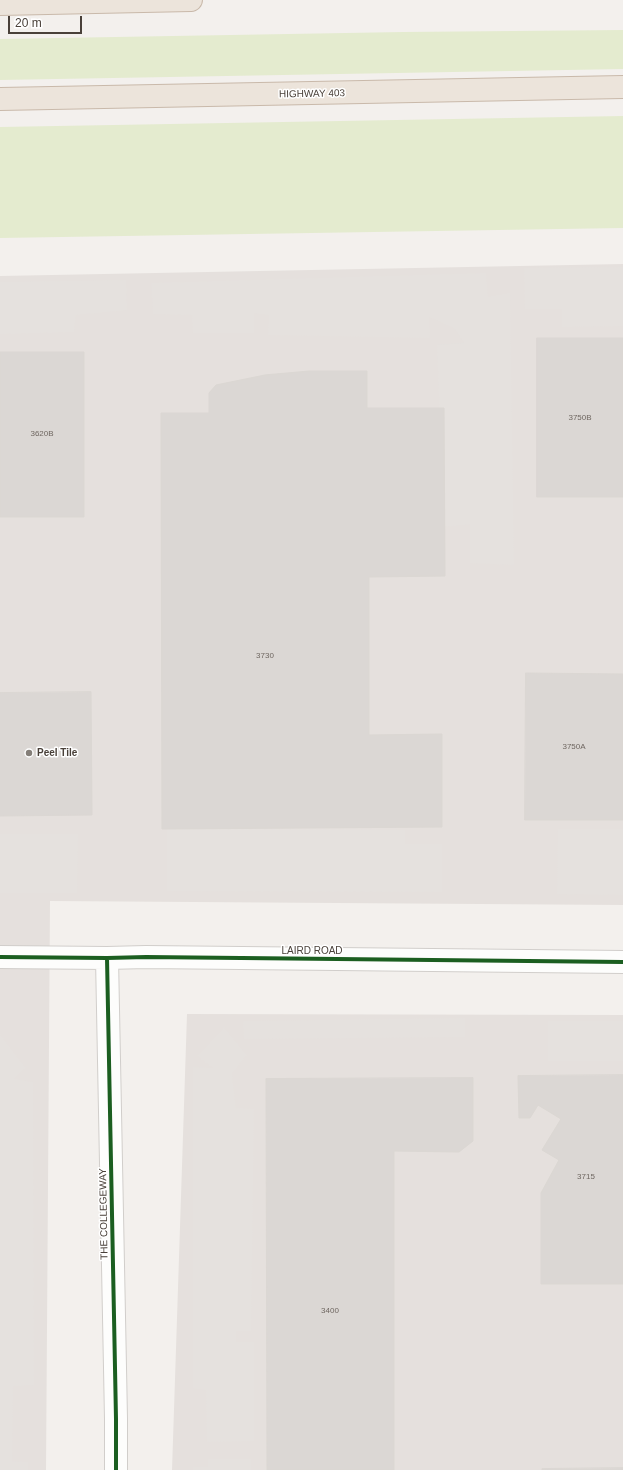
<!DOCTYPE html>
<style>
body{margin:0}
#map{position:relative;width:623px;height:1470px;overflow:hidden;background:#f3f0ed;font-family:Arial,sans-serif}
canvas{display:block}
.scale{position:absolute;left:8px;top:16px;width:74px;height:18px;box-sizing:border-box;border:2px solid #494039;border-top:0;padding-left:5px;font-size:12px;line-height:14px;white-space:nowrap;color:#494039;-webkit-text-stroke:3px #fff;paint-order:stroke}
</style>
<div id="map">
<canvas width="623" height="1470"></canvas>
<div class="scale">20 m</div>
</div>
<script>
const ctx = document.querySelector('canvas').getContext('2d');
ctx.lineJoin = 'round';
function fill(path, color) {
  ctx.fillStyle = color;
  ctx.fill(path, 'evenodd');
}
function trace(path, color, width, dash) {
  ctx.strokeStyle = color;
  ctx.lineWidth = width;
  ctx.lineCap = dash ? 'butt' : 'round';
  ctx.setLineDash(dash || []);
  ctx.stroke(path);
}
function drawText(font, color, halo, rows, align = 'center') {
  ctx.font = font + ' Arial,sans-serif';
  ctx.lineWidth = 3;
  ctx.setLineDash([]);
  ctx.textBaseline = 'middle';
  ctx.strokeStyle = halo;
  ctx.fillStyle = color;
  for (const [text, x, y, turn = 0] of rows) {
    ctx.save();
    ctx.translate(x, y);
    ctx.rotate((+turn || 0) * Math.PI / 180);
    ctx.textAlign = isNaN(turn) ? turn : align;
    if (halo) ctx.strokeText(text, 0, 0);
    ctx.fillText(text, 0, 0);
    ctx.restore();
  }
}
fill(new Path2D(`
 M 623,264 L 623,905 L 50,901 L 46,1470 L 0,1470 L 0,276 Z
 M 187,1014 L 623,1015 L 623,1470 L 172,1470 Z`), '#e5e0dd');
fill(new Path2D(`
 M 623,30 L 623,69 L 0,80 L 0,39 L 403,32 Z
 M 623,116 L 623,228 L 0,238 L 0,127 Z`), '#e4ebcf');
fill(new Path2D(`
 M 623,267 L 623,326 L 562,327 L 562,309 L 525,309 L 524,268 Z
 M 486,273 L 488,297 L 510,293 L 514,565 L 470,563 L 470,524 L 444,527 L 437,345 L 464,343 L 454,328 L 429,317 L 430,338 L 268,335 L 269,315 L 254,313 L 254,333 L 193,333 L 192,315 L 153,314 L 151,283 Z
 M 126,280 L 127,310 L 76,315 L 74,332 L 0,334 L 0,282 Z
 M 167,829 L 405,830 L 405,844 L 442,844 L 442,892 L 167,891 Z
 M 558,829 L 623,829 L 623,895 L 557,894 Z
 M 0,834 L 78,834 L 77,893 L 0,893 Z
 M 465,1018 L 465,1037 L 244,1039 L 243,1021 Z
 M 548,1021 L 623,1021 L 623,1061 L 548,1061 Z
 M 224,1027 L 247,1055 L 232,1074 L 236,1108 L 254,1109 L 251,1331 L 236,1331 L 236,1342 L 254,1342 L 254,1441 L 207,1442 L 206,1390 L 193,1388 L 193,1067 L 213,1068 L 197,1056 Z
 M 0,1034 L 26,1068 L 14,1079 L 33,1082 L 34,1385 L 13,1386 L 12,1461 L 28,1462 L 28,1470 L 0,1470 Z
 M 208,1459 L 251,1459 L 251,1470 L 193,1470 L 193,1467 L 208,1467 Z`), '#e5e1de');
const building = new Path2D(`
 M 537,338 L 623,338 L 623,497 L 537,497 Z
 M 0,352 L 84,352 L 84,517 L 0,517 Z
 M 310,371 L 367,371 L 367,408 L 444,408 L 445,576 L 369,577 L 369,735 L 442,734 L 442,827 L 162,829 L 161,413 L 209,413 L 209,393 L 216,385 L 265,375 Z
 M 526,673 L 623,674 L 623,820 L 525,820 Z
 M 91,692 L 92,815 L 0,816 L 0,693 Z
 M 623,1075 L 623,1284 L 541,1284 L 541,1193 L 559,1160 L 542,1150 L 561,1119 L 538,1105 L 530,1118 L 519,1118 L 518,1076 Z
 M 473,1078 L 473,1141 L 459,1152 L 394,1151 L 394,1470 L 267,1470 L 266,1079 Z
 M 623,1468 L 623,1470 L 542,1470 L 542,1469 Z`);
fill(building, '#dbd7d4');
trace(building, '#dbd7d3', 1);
const minor = new Path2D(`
 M 107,958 L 146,957 L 623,962`);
const tertiary = new Path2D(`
 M 0,957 L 107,958 L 116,1419 L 116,1470`);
const motorway = new Path2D(`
 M 0,4 L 191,0
 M 0,99 L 623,87`);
trace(minor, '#d1cecb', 24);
trace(tertiary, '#d1cecb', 24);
trace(motorway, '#c9b9aa', 24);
trace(minor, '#fdfdfc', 22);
trace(tertiary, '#fdfdfc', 22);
trace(motorway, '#ece4db', 22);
trace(new Path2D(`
 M 0,957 L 107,958 L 146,957 L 623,962
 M 107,958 L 116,1419 L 116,1470`), '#1b5e20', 4);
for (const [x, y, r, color] of [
 [29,753,4,"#847e78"]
]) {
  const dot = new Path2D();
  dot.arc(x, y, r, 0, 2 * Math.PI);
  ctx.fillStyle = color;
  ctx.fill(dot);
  trace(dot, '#fff', 1.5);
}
drawText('8px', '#6f6761', null, [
 ["3750B",580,418],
 ["3620B",42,434],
 ["3730",265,656],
 ["3750A",574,747],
 ["3715",586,1177],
 ["3400",330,1311]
]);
drawText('10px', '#494039', '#fff', [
 ["HIGHWAY 403",312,94,-1],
 ["LAIRD ROAD",312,951],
 ["THE COLLEGEWAY",104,1214,-91]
]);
drawText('bold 10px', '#494039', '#fff', [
 ["Peel Tile",37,753]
], 'left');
</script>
